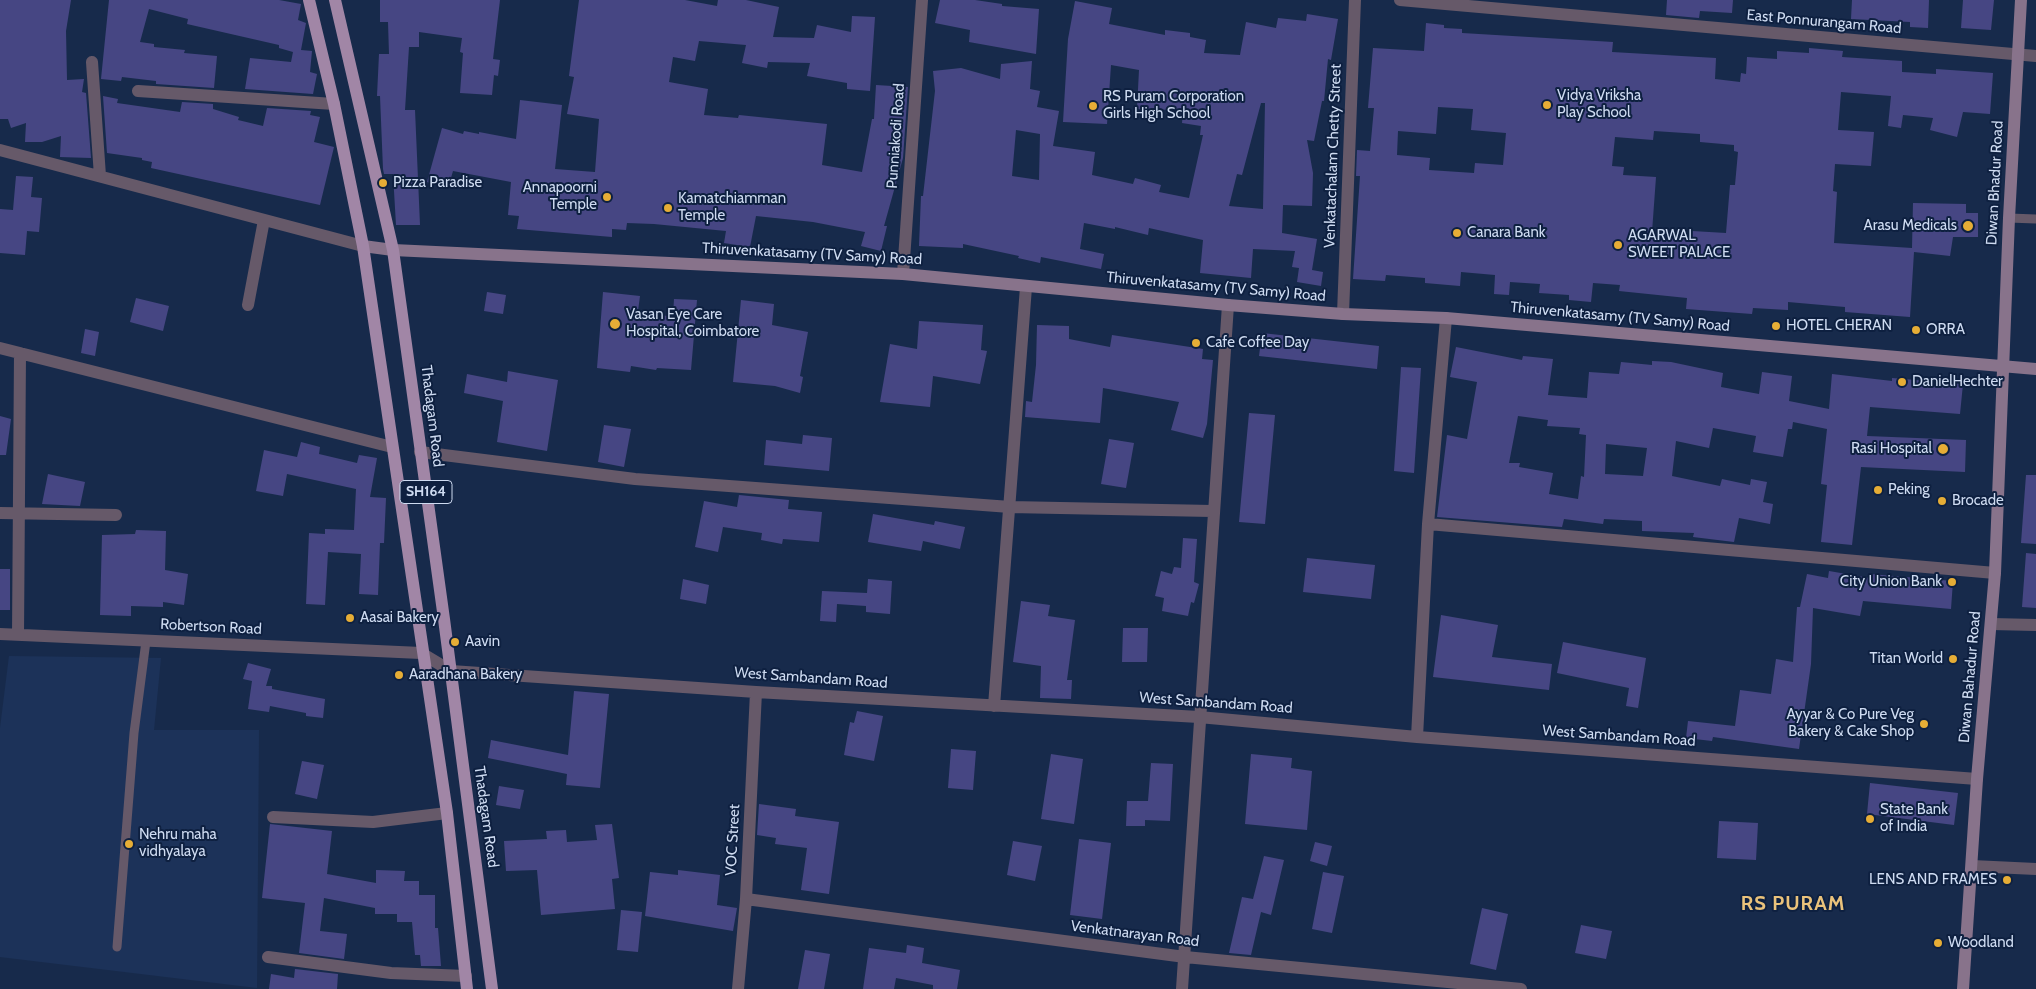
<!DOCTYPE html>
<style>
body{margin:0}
canvas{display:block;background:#172a4b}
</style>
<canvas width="2036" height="989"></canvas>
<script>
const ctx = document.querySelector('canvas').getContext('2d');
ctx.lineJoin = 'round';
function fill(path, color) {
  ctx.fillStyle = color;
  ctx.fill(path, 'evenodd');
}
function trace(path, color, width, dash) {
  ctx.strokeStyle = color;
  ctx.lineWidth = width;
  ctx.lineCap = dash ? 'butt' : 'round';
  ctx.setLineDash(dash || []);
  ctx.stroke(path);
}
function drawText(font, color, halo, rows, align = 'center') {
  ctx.font = font + ' Cabin,sans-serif';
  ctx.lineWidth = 4;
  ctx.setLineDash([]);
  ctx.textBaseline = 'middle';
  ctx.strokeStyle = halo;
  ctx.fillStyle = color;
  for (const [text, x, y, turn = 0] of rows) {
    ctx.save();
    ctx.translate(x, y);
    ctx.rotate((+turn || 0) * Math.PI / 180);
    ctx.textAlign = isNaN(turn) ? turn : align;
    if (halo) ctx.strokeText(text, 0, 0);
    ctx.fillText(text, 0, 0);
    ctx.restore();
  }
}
fill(new Path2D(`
 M 9,656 L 161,658 L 154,730 L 259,730 L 257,988 L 0,957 L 0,728 Z`), '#1c3259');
fill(new Path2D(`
 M 0,0 L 71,0 L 66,31 L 67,80 L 84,79 L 82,92 L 86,93 L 91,158 L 60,157 L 61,136 L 42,142 L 25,142 L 26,123 L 11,128 L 8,119 L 0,119 Z
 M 109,0 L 279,0 L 301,4 L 298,20 L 306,23 L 301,50 L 312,51 L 310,72 L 317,74 L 313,94 L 245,89 L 250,58 L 291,62 L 293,52 L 279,48 L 279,45 L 187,24 L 188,19 L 149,9 L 140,42 L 154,44 L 154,47 L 185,50 L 184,53 L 217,56 L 214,88 L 156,84 L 156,81 L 122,77 L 121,81 L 101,79 Z
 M 380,0 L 500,0 L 493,59 L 500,60 L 498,76 L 494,75 L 492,95 L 460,93 L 463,53 L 460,52 L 462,38 L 419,32 L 419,47 L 409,47 L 405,110 L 415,110 L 420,225 L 396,225 L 393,174 L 384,174 L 383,169 L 380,96 L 377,96 L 379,54 L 389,54 L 388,22 L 380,22 Z
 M 579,0 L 685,0 L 717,6 L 718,0 L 746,0 L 779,7 L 773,37 L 814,38 L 817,25 L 851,32 L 852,16 L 875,17 L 870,91 L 847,89 L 847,83 L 807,76 L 810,63 L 768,62 L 767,68 L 742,63 L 746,45 L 699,41 L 695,61 L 673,57 L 669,82 L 708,89 L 704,115 L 738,118 L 739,115 L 827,124 L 822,165 L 862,172 L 872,119 L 874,119 L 876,85 L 908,87 L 903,158 L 884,226 L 887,226 L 881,251 L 861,246 L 865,232 L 813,222 L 756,216 L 750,247 L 724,243 L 726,231 L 654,224 L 627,223 L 626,230 L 612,229 L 612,237 L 517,229 L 519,216 L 508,215 L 511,182 L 453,171 L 448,188 L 427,182 L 442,128 L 463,134 L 464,131 L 479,134 L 479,132 L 516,139 L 520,100 L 562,105 L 555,169 L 595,172 L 599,119 L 567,114 L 574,77 L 569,76 Z
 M 940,0 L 975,0 L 1002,4 L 1002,6 L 1039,9 L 1036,54 L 969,42 L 970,30 L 935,23 Z
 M 1667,0 L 1733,0 L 1732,13 L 1700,11 L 1699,18 L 1666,15 Z
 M 1852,0 L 1929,0 L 1928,28 L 1910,27 L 1910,22 L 1851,19 Z
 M 1963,0 L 1994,0 L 1991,30 L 1961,28 Z
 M 1075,1 L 1112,8 L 1109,24 L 1165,35 L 1165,30 L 1190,33 L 1190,37 L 1206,40 L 1204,53 L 1240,55 L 1246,22 L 1276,28 L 1278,18 L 1306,21 L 1307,14 L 1338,19 L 1331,60 L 1328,59 L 1324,101 L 1322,101 L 1314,141 L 1307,140 L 1313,173 L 1312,206 L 1283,205 L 1282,233 L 1317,239 L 1312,270 L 1323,272 L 1321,286 L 1297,282 L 1299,268 L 1292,267 L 1295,251 L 1253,249 L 1251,278 L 1200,273 L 1203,240 L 1149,228 L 1148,235 L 1115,227 L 1115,229 L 1084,223 L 1080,249 L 1104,254 L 1101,269 L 1041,257 L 1040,263 L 1018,258 L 1019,256 L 963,244 L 963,248 L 919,246 L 921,196 L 923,196 L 935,91 L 933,71 L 961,68 L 1000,79 L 1001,64 L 1032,61 L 1030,89 L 1040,91 L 1037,107 L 1059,111 L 1053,146 L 1095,152 L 1092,175 L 1133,184 L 1135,178 L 1161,185 L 1159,192 L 1189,198 L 1203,135 L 1200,135 L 1201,126 L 1182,123 L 1183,112 L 1151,108 L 1151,110 L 1137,109 L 1139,70 L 1111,65 L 1107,124 L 1063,122 L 1068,39 ZM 1261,103 L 1265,103 L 1263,209 L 1229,206 L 1237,174 L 1242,175 ZM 1016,130 L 1040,134 L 1039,180 L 1012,176 Z
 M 1426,23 L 1444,25 L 1444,28 L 1462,29 L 1462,33 L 1613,42 L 1612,52 L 1716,58 L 1715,79 L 1740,82 L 1741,73 L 1746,74 L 1747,57 L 1777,59 L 1777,51 L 1809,53 L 1809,48 L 1843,51 L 1842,57 L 1902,61 L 1902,72 L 1936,74 L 1936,69 L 1993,73 L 1990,114 L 1963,112 L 1957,137 L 1930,130 L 1933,118 L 1903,115 L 1901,128 L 1888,126 L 1891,96 L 1841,92 L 1838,130 L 1874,132 L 1871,166 L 1835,164 L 1833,191 L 1837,192 L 1834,243 L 1912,248 L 1913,203 L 1966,204 L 1966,213 L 1978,213 L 1978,237 L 1953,237 L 1950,256 L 1914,252 L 1910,317 L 1845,312 L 1845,307 L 1788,302 L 1788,310 L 1753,308 L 1752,314 L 1686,309 L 1687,298 L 1619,291 L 1620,285 L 1593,283 L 1591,302 L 1569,300 L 1569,295 L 1539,293 L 1540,284 L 1510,282 L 1509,295 L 1494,294 L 1495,275 L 1461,272 L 1460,286 L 1425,283 L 1425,278 L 1386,275 L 1385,281 L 1353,279 L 1360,176 L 1356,176 L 1357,150 L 1370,151 L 1374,108 L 1368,108 L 1373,48 L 1424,51 ZM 1438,107 L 1473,109 L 1471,130 L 1506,133 L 1503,165 L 1475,163 L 1474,173 L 1429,170 L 1430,158 L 1397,155 L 1398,131 L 1436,134 ZM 1654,131 L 1700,134 L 1700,142 L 1734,145 L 1734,151 L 1738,152 L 1735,185 L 1730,185 L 1726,233 L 1692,231 L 1692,235 L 1652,232 L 1656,177 L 1623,175 L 1624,167 L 1612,166 L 1615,137 L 1653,140 Z
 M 103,96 L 118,99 L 117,103 L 180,112 L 182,102 L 213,104 L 213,109 L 239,117 L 238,120 L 263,126 L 267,108 L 311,111 L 310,115 L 320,117 L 314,142 L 334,147 L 320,205 L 151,168 L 152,162 L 142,160 L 142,158 L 107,153 Z
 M 16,176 L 33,177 L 31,197 L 42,198 L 39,232 L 27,231 L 25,255 L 0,253 L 0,209 L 13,210 Z
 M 487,292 L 506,295 L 503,314 L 484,311 Z
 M 603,292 L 640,296 L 638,311 L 673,317 L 674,299 L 697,300 L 691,370 L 657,368 L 656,370 L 631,366 L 630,372 L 597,368 Z
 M 136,298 L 169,306 L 163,331 L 130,322 Z
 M 741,300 L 774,304 L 772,325 L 808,332 L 800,376 L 803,377 L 800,393 L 775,386 L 733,382 Z
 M 919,321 L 983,325 L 981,350 L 987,351 L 980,384 L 933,376 L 930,407 L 880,402 L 890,344 L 917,349 Z
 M 1037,325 L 1069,326 L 1069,339 L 1110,347 L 1112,335 L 1203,349 L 1202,359 L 1213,360 L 1207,424 L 1203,438 L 1171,430 L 1179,402 L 1103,388 L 1100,423 L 1025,417 L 1026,401 L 1032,402 L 1036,365 Z
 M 85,329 L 99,332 L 95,356 L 81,353 Z
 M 1262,333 L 1379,346 L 1377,369 L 1259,356 Z
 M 1456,347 L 1522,360 L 1523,356 L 1553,359 L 1548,395 L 1587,398 L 1589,372 L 1619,374 L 1621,362 L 1652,365 L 1652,361 L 1671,362 L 1723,373 L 1721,387 L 1759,394 L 1762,372 L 1792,376 L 1789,401 L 1829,409 L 1832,374 L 1892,381 L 1892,378 L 1963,384 L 1960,414 L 1870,407 L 1867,436 L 1966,440 L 1965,472 L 1861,467 L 1852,545 L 1821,542 L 1827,485 L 1821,484 L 1827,429 L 1793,422 L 1792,429 L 1788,429 L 1783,457 L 1753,452 L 1756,436 L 1713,428 L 1709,448 L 1676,441 L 1672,476 L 1720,486 L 1722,479 L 1750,485 L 1751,479 L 1767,482 L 1763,502 L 1773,504 L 1770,524 L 1739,518 L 1734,542 L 1693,537 L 1694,533 L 1642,531 L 1642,521 L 1604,519 L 1603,524 L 1564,519 L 1562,527 L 1437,517 L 1447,435 L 1467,439 L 1477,382 L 1450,377 ZM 1518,416 L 1548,420 L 1547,426 L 1580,428 L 1579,434 L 1586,435 L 1584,477 L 1581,476 L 1578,499 L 1549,494 L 1553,473 L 1519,467 L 1520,463 L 1509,463 ZM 1606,444 L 1647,448 L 1643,476 L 1605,474 Z
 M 1401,367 L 1421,368 L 1414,473 L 1394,471 Z
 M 508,371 L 558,380 L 547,451 L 497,442 L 503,401 L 464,393 L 467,374 L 507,382 Z
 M 1249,413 L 1275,415 L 1265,524 L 1239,522 Z
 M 0,416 L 11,419 L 6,455 L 0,455 Z
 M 604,425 L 631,429 L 624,467 L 598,462 Z
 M 803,435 L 832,438 L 829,471 L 764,465 L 766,440 L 802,444 Z
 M 1109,439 L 1134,443 L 1126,488 L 1101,484 Z
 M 301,442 L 320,447 L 319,454 L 357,463 L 359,455 L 377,458 L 370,497 L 386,498 L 384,543 L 380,543 L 378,595 L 359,594 L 361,554 L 328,552 L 325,605 L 306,604 L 309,533 L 325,534 L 325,529 L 354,530 L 356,489 L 287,474 L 283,496 L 256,491 L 264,450 L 297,457 Z
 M 48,474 L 85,482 L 80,506 L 42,504 Z
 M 2026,475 L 2036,475 L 2036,544 L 2021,543 Z
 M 739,495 L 789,500 L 788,509 L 822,512 L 819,542 L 783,539 L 782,544 L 761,540 L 762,533 L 723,527 L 718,552 L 695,547 L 704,501 L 737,507 Z
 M 873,514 L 934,525 L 935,521 L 965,527 L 960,549 L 923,541 L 921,551 L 868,542 Z
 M 136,530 L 166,531 L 165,570 L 188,574 L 184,605 L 163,602 L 163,607 L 131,606 L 131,616 L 100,615 L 102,535 L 135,534 Z
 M 1183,538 L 1197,539 L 1194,582 L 1199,584 L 1194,603 L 1191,602 L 1188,616 L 1162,611 L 1164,598 L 1155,596 L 1161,571 L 1172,574 L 1174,567 L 1181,568 Z
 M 2026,553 L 2036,554 L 2036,608 L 2022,607 Z
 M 1307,558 L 1375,565 L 1371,599 L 1303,592 Z
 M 0,569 L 10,569 L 10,610 L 0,610 Z
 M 1829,571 L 1870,578 L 1870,574 L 1953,581 L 1951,609 L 1863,601 L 1860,616 L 1813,608 L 1811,664 L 1799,749 L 1713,737 L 1712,741 L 1686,738 L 1688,721 L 1735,726 L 1740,690 L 1771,694 L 1776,659 L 1793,662 L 1797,607 L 1800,607 L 1807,574 L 1828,578 Z
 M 683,579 L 709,585 L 706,604 L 680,599 Z
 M 868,579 L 892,581 L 890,614 L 866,612 L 866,606 L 837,604 L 836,622 L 820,621 L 822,591 L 867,593 Z
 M 1021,601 L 1050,605 L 1048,616 L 1075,620 L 1067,680 L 1072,680 L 1071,699 L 1040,698 L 1041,666 L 1013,662 Z
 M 1441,615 L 1498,625 L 1492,657 L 1552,664 L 1549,690 L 1433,677 Z
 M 1123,628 L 1148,628 L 1147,662 L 1122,662 Z
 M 1563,642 L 1646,658 L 1638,708 L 1626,706 L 1629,688 L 1557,673 Z
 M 248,663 L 271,669 L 266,686 L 272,686 L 272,689 L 325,699 L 323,718 L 306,716 L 306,713 L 270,706 L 269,712 L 248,709 L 252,681 L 243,679 Z
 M 574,691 L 609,694 L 600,788 L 566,785 L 567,774 L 488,758 L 491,740 L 568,755 Z
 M 857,711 L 883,716 L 874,761 L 844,755 L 850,722 L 854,723 Z
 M 951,749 L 976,751 L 973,790 L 948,788 Z
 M 1051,754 L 1083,759 L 1074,824 L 1041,819 Z
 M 1251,754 L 1292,758 L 1291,768 L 1312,771 L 1307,830 L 1245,824 Z
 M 302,761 L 324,765 L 317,799 L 295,794 Z
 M 1151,763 L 1173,764 L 1170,821 L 1145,820 L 1145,826 L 1126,826 L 1127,801 L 1148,801 Z
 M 1870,783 L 1958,793 L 1954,825 L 1867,814 Z
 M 499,786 L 524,790 L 520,809 L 496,805 Z
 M 759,804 L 796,809 L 795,816 L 839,822 L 829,894 L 801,890 L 807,848 L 775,844 L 776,838 L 757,835 Z
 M 1719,821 L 1758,823 L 1756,860 L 1717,858 Z
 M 270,824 L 332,831 L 327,874 L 376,883 L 376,870 L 405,871 L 404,881 L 419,881 L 419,895 L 435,895 L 435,928 L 438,928 L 441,966 L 421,966 L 420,955 L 415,955 L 412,922 L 397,922 L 397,914 L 375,914 L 375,908 L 324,898 L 320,931 L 347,934 L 344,959 L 299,953 L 305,903 L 262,898 Z
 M 612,824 L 619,878 L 612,879 L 615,909 L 541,915 L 537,870 L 506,871 L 504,841 L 547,839 L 546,831 L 566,830 L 567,842 L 597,840 L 595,825 Z
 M 1079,839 L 1111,843 L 1102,919 L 1070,915 Z
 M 1013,841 L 1042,846 L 1035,881 L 1007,875 Z
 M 1315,842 L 1332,846 L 1327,866 L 1310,861 Z
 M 1264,856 L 1284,860 L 1271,915 L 1261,912 L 1251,955 L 1229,953 L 1242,897 L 1253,899 Z
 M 678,870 L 720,875 L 717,905 L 737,908 L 733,931 L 645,916 L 650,872 L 678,875 Z
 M 1323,872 L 1344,876 L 1332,933 L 1312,929 Z
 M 1482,908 L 1508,914 L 1496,970 L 1470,964 Z
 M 621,910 L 642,912 L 638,952 L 617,950 Z
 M 1581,925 L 1612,931 L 1606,959 L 1575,953 Z
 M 907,945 L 924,948 L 922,963 L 960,970 L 957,989 L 933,989 L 933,985 L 896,978 L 894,989 L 863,989 L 869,948 L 906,953 Z
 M 805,950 L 830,954 L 824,989 L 798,989 Z
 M 295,969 L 338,974 L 337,989 L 269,989 L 271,974 L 294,978 Z`), '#464683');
trace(new Path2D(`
 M 2009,218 L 2036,219
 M 117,947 L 134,733 L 146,641`), '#665969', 9);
trace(new Path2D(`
 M 1400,0 L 2036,56
 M 92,62 L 100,176
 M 138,91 L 334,104
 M 0,150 L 363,246
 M 903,274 L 922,0
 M 248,305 L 264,220
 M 1343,314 L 1355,0
 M 0,348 L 392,447
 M 420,452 L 635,479 L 1010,507 L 1212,511
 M 0,513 L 116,515
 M 1428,524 L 1995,573
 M 1991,624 L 2036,625
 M 0,634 L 421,653 L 451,671 L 756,692 L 1199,717 L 1417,737 L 1977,779
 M 18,635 L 20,353
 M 994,706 L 1026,287
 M 1417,737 L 1428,524 L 1446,318
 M 273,817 L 373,822 L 447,813
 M 1972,866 L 2036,869
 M 746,899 L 1185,957 L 1521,989
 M 268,957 L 391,973 L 466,976
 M 738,989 L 746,899 L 756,692
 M 1182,989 L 1228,305`), '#665969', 12);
trace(new Path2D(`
 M 363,246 L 393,250 L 903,274 L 1228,305 L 1343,314 L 1446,318 L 2036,369
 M 1963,989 L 1977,779 L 1995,573 L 2009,218 L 2021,0`), '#88738b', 12);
trace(new Path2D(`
 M 309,0 L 334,104 L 363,246 L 447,813 L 467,989
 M 335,0 L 393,250 L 444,619 L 492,989`), '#a186a6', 12);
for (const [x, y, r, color] of [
 [1547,105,5,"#e6ad36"],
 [1093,106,5,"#e6ad36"],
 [383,183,5,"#e6ad36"],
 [607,197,5,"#e6ad36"],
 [668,208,5,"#e6ad36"],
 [1968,226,6,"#e6ad36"],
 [1457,233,5,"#e6ad36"],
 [1618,245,5,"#e6ad36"],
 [615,324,6,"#e6ad36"],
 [1776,326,5,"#e6ad36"],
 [1916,330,5,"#e6ad36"],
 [1196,343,5,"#e6ad36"],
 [1902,382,5,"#e6ad36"],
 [1943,449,6,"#e6ad36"],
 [1878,490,5,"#e6ad36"],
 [1942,501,5,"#e6ad36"],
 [1952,582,5,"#e6ad36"],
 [350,618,5,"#e6ad36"],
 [455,642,5,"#e6ad36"],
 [1953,659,5,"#e6ad36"],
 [399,675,5,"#e6ad36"],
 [1924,724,5,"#e6ad36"],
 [1870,819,5,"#e6ad36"],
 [129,844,5,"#e6ad36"],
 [2007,880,5,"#e6ad36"],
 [1938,943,5,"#e6ad36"]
]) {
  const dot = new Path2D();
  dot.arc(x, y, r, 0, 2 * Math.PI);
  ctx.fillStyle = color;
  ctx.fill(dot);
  trace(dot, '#0e2040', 2);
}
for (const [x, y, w] of [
 [426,492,52]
]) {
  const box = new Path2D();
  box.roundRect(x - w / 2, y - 11.5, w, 23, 4);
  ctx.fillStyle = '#0e2040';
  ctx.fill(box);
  trace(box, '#cedbf1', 1);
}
drawText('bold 14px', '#cedbf1', null, [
 ["SH164",426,492]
]);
drawText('15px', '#cedbf1', '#0e2040', [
 ["East Ponnurangam Road",1824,22,5],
 ["Punniakodi Road",896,136,-86],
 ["Venkatachalam Chetty Street",1333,156,-88],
 ["Diwan Bhadur Road",1995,183,-87],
 ["Thiruvenkatasamy (TV Samy) Road",812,254,3],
 ["Thiruvenkatasamy (TV Samy) Road",1216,287,5],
 ["Thiruvenkatasamy (TV Samy) Road",1620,317,5],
 ["Thadagam Road",432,416,83],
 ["Robertson Road",211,627,3],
 ["Diwan Bahadur Road",1970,677,-85],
 ["West Sambandam Road",811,678,4],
 ["West Sambandam Road",1216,703,4],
 ["West Sambandam Road",1619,736,4],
 ["Thadagam Road",486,817,82],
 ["VOC Street",733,840,-87],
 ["Venkatnarayan Road",1135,934,7]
]);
drawText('15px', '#cedbf1', '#0e2040', [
 ["Vidya Vriksha",1557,96],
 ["Play School",1557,113],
 ["RS Puram Corporation",1103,97],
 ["Girls High School",1103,114],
 ["Pizza Paradise",393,183],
 ["Annapoorni",597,188,"right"],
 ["Temple",597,205,"right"],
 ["Kamatchiamman",678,199],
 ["Temple",678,216],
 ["Arasu Medicals",1957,226,"right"],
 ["Canara Bank",1467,233],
 ["AGARWAL",1628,236],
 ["SWEET PALACE",1628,253],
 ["Vasan Eye Care",626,315],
 ["Hospital, Coimbatore",626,332],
 ["HOTEL CHERAN",1786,326],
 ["ORRA",1926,330],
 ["Cafe Coffee Day",1206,343],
 ["DanielHechter",1912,382],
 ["Rasi Hospital",1932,449,"right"],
 ["Peking",1888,490],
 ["Brocade",1952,501],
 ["City Union Bank",1942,582,"right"],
 ["Aasai Bakery",360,618],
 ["Aavin",465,642],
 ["Titan World",1943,659,"right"],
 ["Aaradhana Bakery",409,675],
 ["Ayyar & Co Pure Veg",1914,715,"right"],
 ["Bakery & Cake Shop",1914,732,"right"],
 ["State Bank",1880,810],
 ["of India",1880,827],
 ["Nehru maha",139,835],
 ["vidhyalaya",139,852],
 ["LENS AND FRAMES",1997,880,"right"],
 ["Woodland",1948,943]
], 'left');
ctx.letterSpacing = '1px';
drawText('bold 20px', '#eac27b', '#0e2040', [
 ["RS PURAM",1793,904]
]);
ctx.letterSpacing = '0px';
</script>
